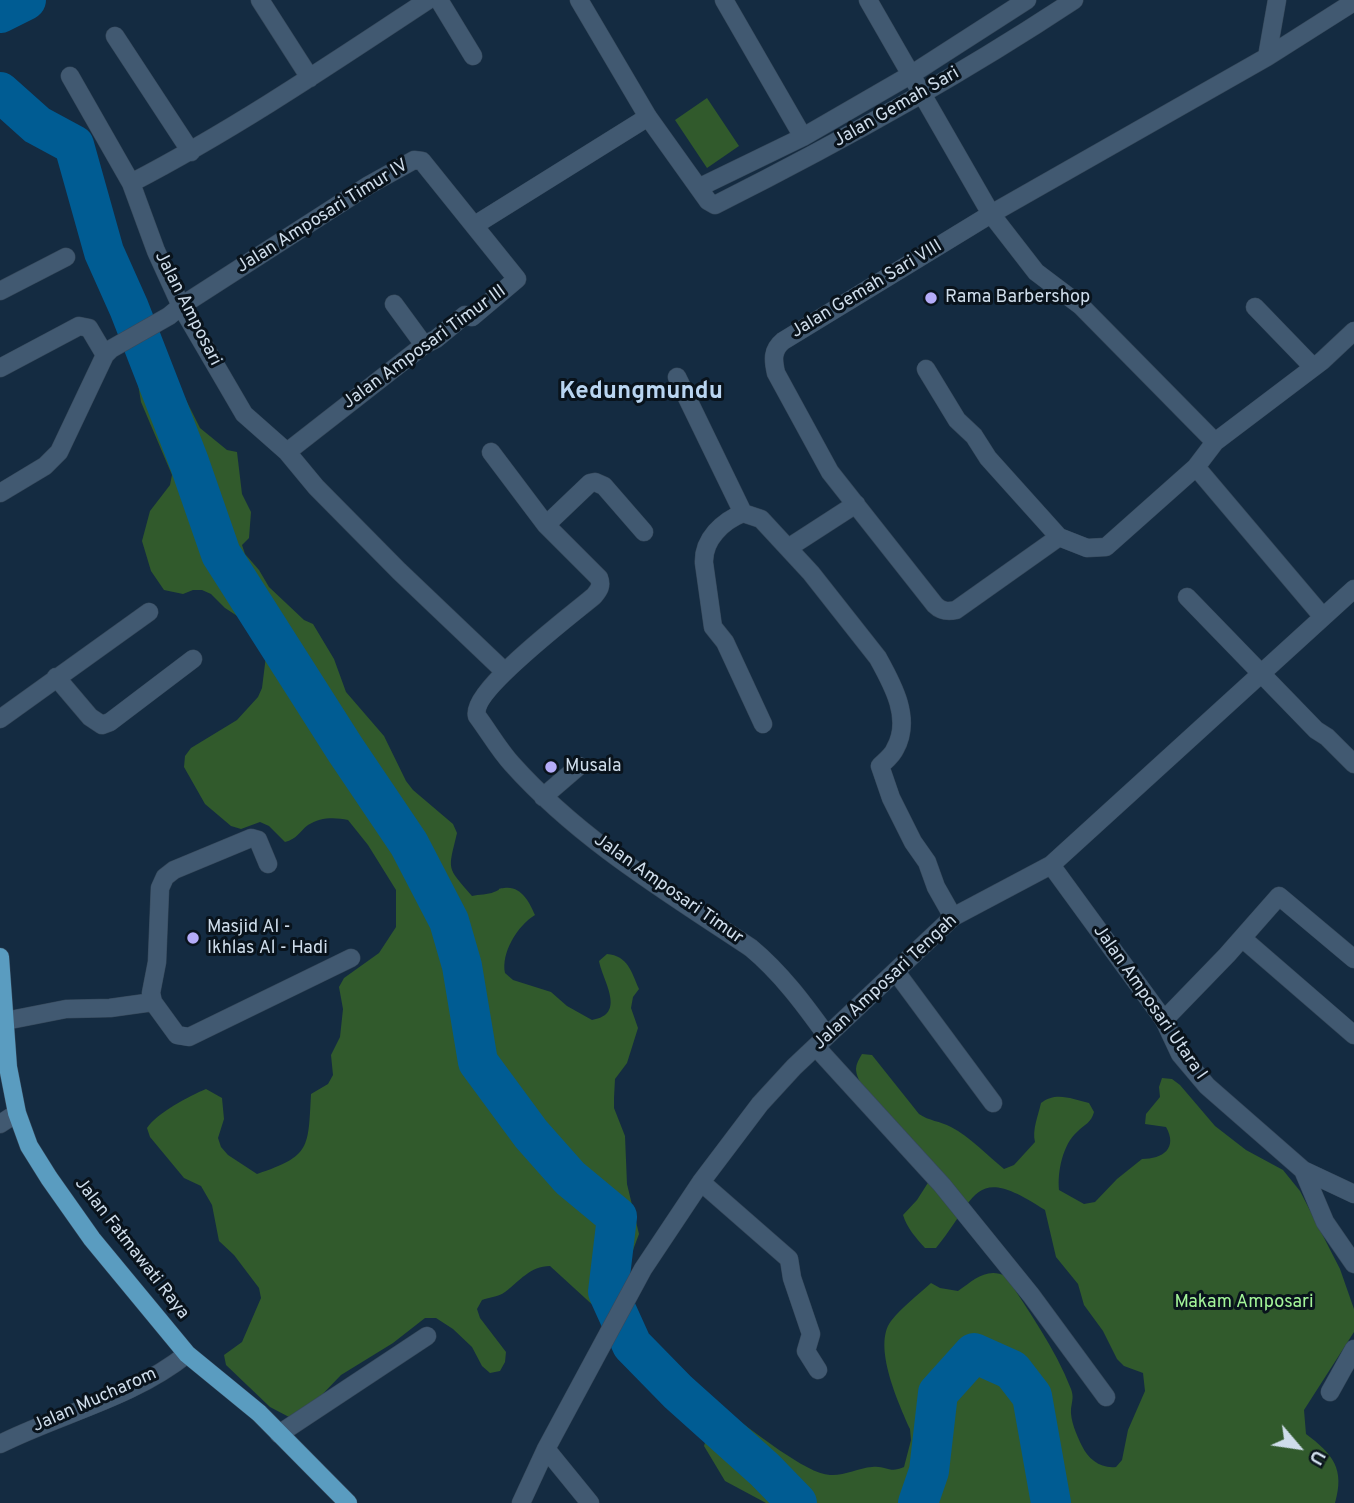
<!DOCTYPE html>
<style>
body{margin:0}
#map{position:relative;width:1354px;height:1503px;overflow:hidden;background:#142b41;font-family:Overpass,sans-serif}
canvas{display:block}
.north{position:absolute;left:1263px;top:1412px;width:70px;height:70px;-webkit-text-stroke:5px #09131c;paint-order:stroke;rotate:119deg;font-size:19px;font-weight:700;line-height:28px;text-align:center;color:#cfddeb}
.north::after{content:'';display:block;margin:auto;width:24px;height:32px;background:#cfddeb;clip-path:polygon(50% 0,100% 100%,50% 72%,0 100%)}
</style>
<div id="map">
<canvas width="1354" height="1503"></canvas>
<div class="north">U</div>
</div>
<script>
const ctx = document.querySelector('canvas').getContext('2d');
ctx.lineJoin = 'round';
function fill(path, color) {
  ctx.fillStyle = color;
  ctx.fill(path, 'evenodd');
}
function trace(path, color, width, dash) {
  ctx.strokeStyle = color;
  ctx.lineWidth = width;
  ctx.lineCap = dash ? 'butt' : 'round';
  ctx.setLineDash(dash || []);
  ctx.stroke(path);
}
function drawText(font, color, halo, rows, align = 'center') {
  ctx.font = font + ' Overpass,sans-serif';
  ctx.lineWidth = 6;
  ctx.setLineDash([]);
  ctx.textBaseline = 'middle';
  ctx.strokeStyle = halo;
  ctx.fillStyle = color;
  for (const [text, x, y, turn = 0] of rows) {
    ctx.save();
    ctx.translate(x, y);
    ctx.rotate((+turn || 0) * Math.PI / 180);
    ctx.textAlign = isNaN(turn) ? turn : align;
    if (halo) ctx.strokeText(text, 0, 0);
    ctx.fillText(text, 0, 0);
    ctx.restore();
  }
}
fill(new Path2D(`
 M 707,98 L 739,146 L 707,168 L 675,120 Z
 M 153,353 L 164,356 L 200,428 L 227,450 L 237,452 L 242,494 L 251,512 L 249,538 L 242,545 L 245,554 L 259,570 L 269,587 L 304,620 L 313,624 L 334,659 L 346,692 L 384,736 L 406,781 L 413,790 L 453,824 L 457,833 C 448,871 446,866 472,896 C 479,894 488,895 494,892 C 503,889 495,889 504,888 C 521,885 530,903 535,915 C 517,926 501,953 505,973 L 513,980 L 551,992 L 567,1006 L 592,1020 C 627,1014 603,982 599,961 L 607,954 C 628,956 631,971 639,989 L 633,997 L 631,1008 L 638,1028 L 627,1063 L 615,1079 L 614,1098 L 614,1108 L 625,1136 L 627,1184 L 639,1234 L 626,1269 L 606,1306 L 597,1309 L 550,1266 C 530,1266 520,1281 505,1292 C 498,1297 490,1297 482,1300 L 477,1309 L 480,1318 L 506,1352 L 505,1362 L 500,1371 L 490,1373 L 482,1366 L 472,1347 L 453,1329 L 436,1318 L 425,1318 L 393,1343 L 341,1375 L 315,1402 L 289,1417 L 270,1407 L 226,1365 L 224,1355 L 242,1342 L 261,1298 L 259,1288 L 234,1255 L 219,1241 L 212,1205 L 201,1186 L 184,1178 L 150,1137 L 147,1128 C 157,1113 189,1096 206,1089 L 222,1098 L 224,1119 L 218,1138 L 221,1147 L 228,1155 L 257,1174 C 311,1156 308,1148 311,1094 L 328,1084 L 333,1075 L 331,1055 L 340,1037 L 343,1009 L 339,987 L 344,978 L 379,953 L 396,927 L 396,890 L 368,845 L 348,820 C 335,817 320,817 308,825 C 299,832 297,839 285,842 L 269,826 L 260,822 L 241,829 L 231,826 L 205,804 L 184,767 L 185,756 L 191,748 L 237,720 L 258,697 L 262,688 L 266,656 L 264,645 L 254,627 L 225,608 L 211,594 L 202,590 L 193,590 L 183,594 L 164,590 L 151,571 L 142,541 L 150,511 L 170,485 L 172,475 L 141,402 L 136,372 Z
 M 862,1054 L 872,1055 L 919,1114 C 929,1121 940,1121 951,1127 C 970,1137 987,1155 1004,1169 L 1014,1165 L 1035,1142 C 1032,1130 1038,1116 1041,1103 C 1056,1091 1072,1099 1089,1103 L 1094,1112 C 1091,1123 1085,1124 1077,1132 C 1063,1144 1057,1172 1059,1190 L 1084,1204 L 1095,1202 L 1117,1179 L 1142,1159 C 1163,1159 1178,1148 1166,1127 L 1145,1124 L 1146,1114 L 1160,1097 L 1159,1087 L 1162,1078 L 1172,1079 L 1180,1085 L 1215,1126 L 1246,1150 L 1283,1170 L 1300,1191 L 1340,1269 L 1354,1309 L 1354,1332 L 1304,1410 L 1306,1434 C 1333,1454 1345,1469 1335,1503 L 766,1503 L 725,1481 L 704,1446 L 707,1436 L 722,1417 L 732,1416 C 753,1430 806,1474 830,1475 C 844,1476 858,1468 872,1467 C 886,1465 889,1474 904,1467 L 911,1440 L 910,1429 C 899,1404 872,1346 891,1321 C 902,1307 918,1295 931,1283 L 940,1288 L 958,1291 C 974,1280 986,1267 1006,1276 C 1029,1312 1055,1348 1071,1389 C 1074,1397 1072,1401 1071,1409 C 1070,1420 1077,1436 1082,1446 C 1088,1459 1101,1469 1116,1467 L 1122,1460 L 1128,1430 L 1145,1391 L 1143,1373 L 1124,1366 L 1117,1359 L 1103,1331 L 1084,1305 L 1078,1284 L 1056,1257 L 1045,1210 C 972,1162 978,1197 936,1248 L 925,1248 C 916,1238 907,1228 903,1215 L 917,1200 L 938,1167 C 920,1151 856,1093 856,1069 C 856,1064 859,1059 862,1054 Z`), '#315a2c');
trace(new Path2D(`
 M 0,13 L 26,0
 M 0,92 L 37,125 L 74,145 L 104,252 L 129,308 L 189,462 L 221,554 L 345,749 L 409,844 L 449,921 L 462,966 L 478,1062 L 531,1134 L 570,1178 L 617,1217 L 608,1292 L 632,1345 L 678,1392 L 765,1470 L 797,1503
 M 918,1503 L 929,1471 L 938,1393 L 974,1353 L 1012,1370 L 1032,1396 L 1051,1503`), '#005c93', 40);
const minor = new Path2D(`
 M 260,0 L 310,78
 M 439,0 L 473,56
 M 579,0 L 648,117 L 708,201 L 715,205 C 838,143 958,77 1074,0
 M 724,0 L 803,137
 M 868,0 L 991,214 L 1036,272 L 1081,306 L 1215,442
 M 1352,3 L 1267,57 L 991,214 L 783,341 C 772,350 773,360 776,373 L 830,472 L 935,605 C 941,611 947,612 956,610 L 1059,537 L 1087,548 L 1106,547 L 1196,467 L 1215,442 L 1322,361 L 1354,331
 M 115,36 L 191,152
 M 1267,57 L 1277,0
 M 70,76 L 131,183 L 156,251 L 181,306 L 244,414 L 287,452 L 316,487 L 399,571 L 504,671
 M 131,183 C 235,129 331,64 428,0
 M 700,187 L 803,137 L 912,74 L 1027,0
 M 475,225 L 648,117
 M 0,291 L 66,257
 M 394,304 L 424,345
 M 1255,307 L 1313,367
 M 0,368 L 79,326 L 89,328 L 105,355
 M 926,369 L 957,420 L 974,436 L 988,458 L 1059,537
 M 677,377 L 743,513
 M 491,452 L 546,525 L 599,578 C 602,586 599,590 594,596 C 573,614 470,691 477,716 C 489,732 499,750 512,764 C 580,840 667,892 751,948 C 781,973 804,1004 827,1036
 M 1196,467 L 1323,617
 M 0,493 L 45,466 L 59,452 L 105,355 L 111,349 L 169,316 L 181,306 L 369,185 L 414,160 L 422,161 L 517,279 L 472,317 L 465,315 L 436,339 L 424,345 L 287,452
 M 546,525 L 590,483 L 595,482 L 604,486 L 644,532
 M 788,548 L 856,504
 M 1187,597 L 1316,730 L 1327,737 L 1354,764
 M 56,677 L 90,717 L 102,725 L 110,722 L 193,659
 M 0,719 L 149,612
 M 763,724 L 725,642 L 713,627 L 704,563 C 703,539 723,521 743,513 L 761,519 L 811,573 L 878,658 C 893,685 912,719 895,749 C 892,756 885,761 880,766 L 891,798 L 913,842 L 927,862 L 936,887 L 953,917
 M 543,797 L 579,766
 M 1051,865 L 1164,1020 L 1180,1054 L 1207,1086 L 1303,1170 L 1325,1222 L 1354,1264
 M 1242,938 L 1354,1035
 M 896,972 L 993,1103
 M 153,1002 L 177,1035 L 189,1037 L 351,958
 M 1164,1020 L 1227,955 L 1279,896 L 1354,959
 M 5,1021 L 66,1009 L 110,1008 L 153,1002 L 151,993 L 157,962 L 160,888 L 165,877 L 174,870 L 251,838 L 258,840 L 268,864
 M 816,1047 L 942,1185 L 1031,1295 L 1106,1397
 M 0,1124 L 17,1113
 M 1303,1170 L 1354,1194
 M 701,1182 L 789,1259 L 792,1278 L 811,1334 L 806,1351 L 818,1370
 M 1330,1392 L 1354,1349
 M 279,1434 L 427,1336
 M 0,1444 C 62,1413 132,1398 187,1354
 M 546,1449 L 590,1503
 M 521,1503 L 546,1449 L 643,1269 L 701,1182 L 760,1104 L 794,1067 L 953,917 L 1051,865 L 1354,589`);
const major = new Path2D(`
 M 0,957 L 8,1067 L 17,1113 L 29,1146 L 49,1178 L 92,1239 L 187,1354 L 259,1413 L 348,1503`);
trace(minor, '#36485a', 19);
trace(major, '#36485a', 19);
trace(minor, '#415971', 18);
trace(major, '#5a9cc0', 18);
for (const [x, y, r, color] of [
 [931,298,7,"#b5acf8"],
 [551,767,7,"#b5acf8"],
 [193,938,7,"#b5acf8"]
]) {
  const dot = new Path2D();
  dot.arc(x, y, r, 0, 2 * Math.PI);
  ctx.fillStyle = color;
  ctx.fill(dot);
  trace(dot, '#09131c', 2.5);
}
drawText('18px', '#cfddeb', '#09131c', [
 ["Jalan Gemah Sari",897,108,-30],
 ["Jalan Amposari Timur IV",323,217,-32],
 ["Jalan Gemah Sari VIII",867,290,-31],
 ["Jalan Amposari",187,309,63],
 ["Jalan Amposari Timur III",425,348,-36],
 ["Jalan Amposari Timur",668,890,35],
 ["Jalan Amposari Tengah",886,983,-43],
 ["Jalan Amposari Utara I",1149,1003,55],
 ["Jalan Fatmawati Raya",131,1249,52],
 ["Jalan Mucharom",95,1401,-24]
]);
drawText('18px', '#cfddeb', '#09131c', [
 ["Rama Barbershop",945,298],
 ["Musala",565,767],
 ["Masjid Al -",207,928],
 ["Ikhlas Al - Hadi",207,949]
], 'left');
drawText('18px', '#a4f599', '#09131c', [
 ["Makam Amposari",1244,1303]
]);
drawText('bold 24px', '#b9d5f1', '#09131c', [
 ["Kedungmundu",641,393]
]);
</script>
